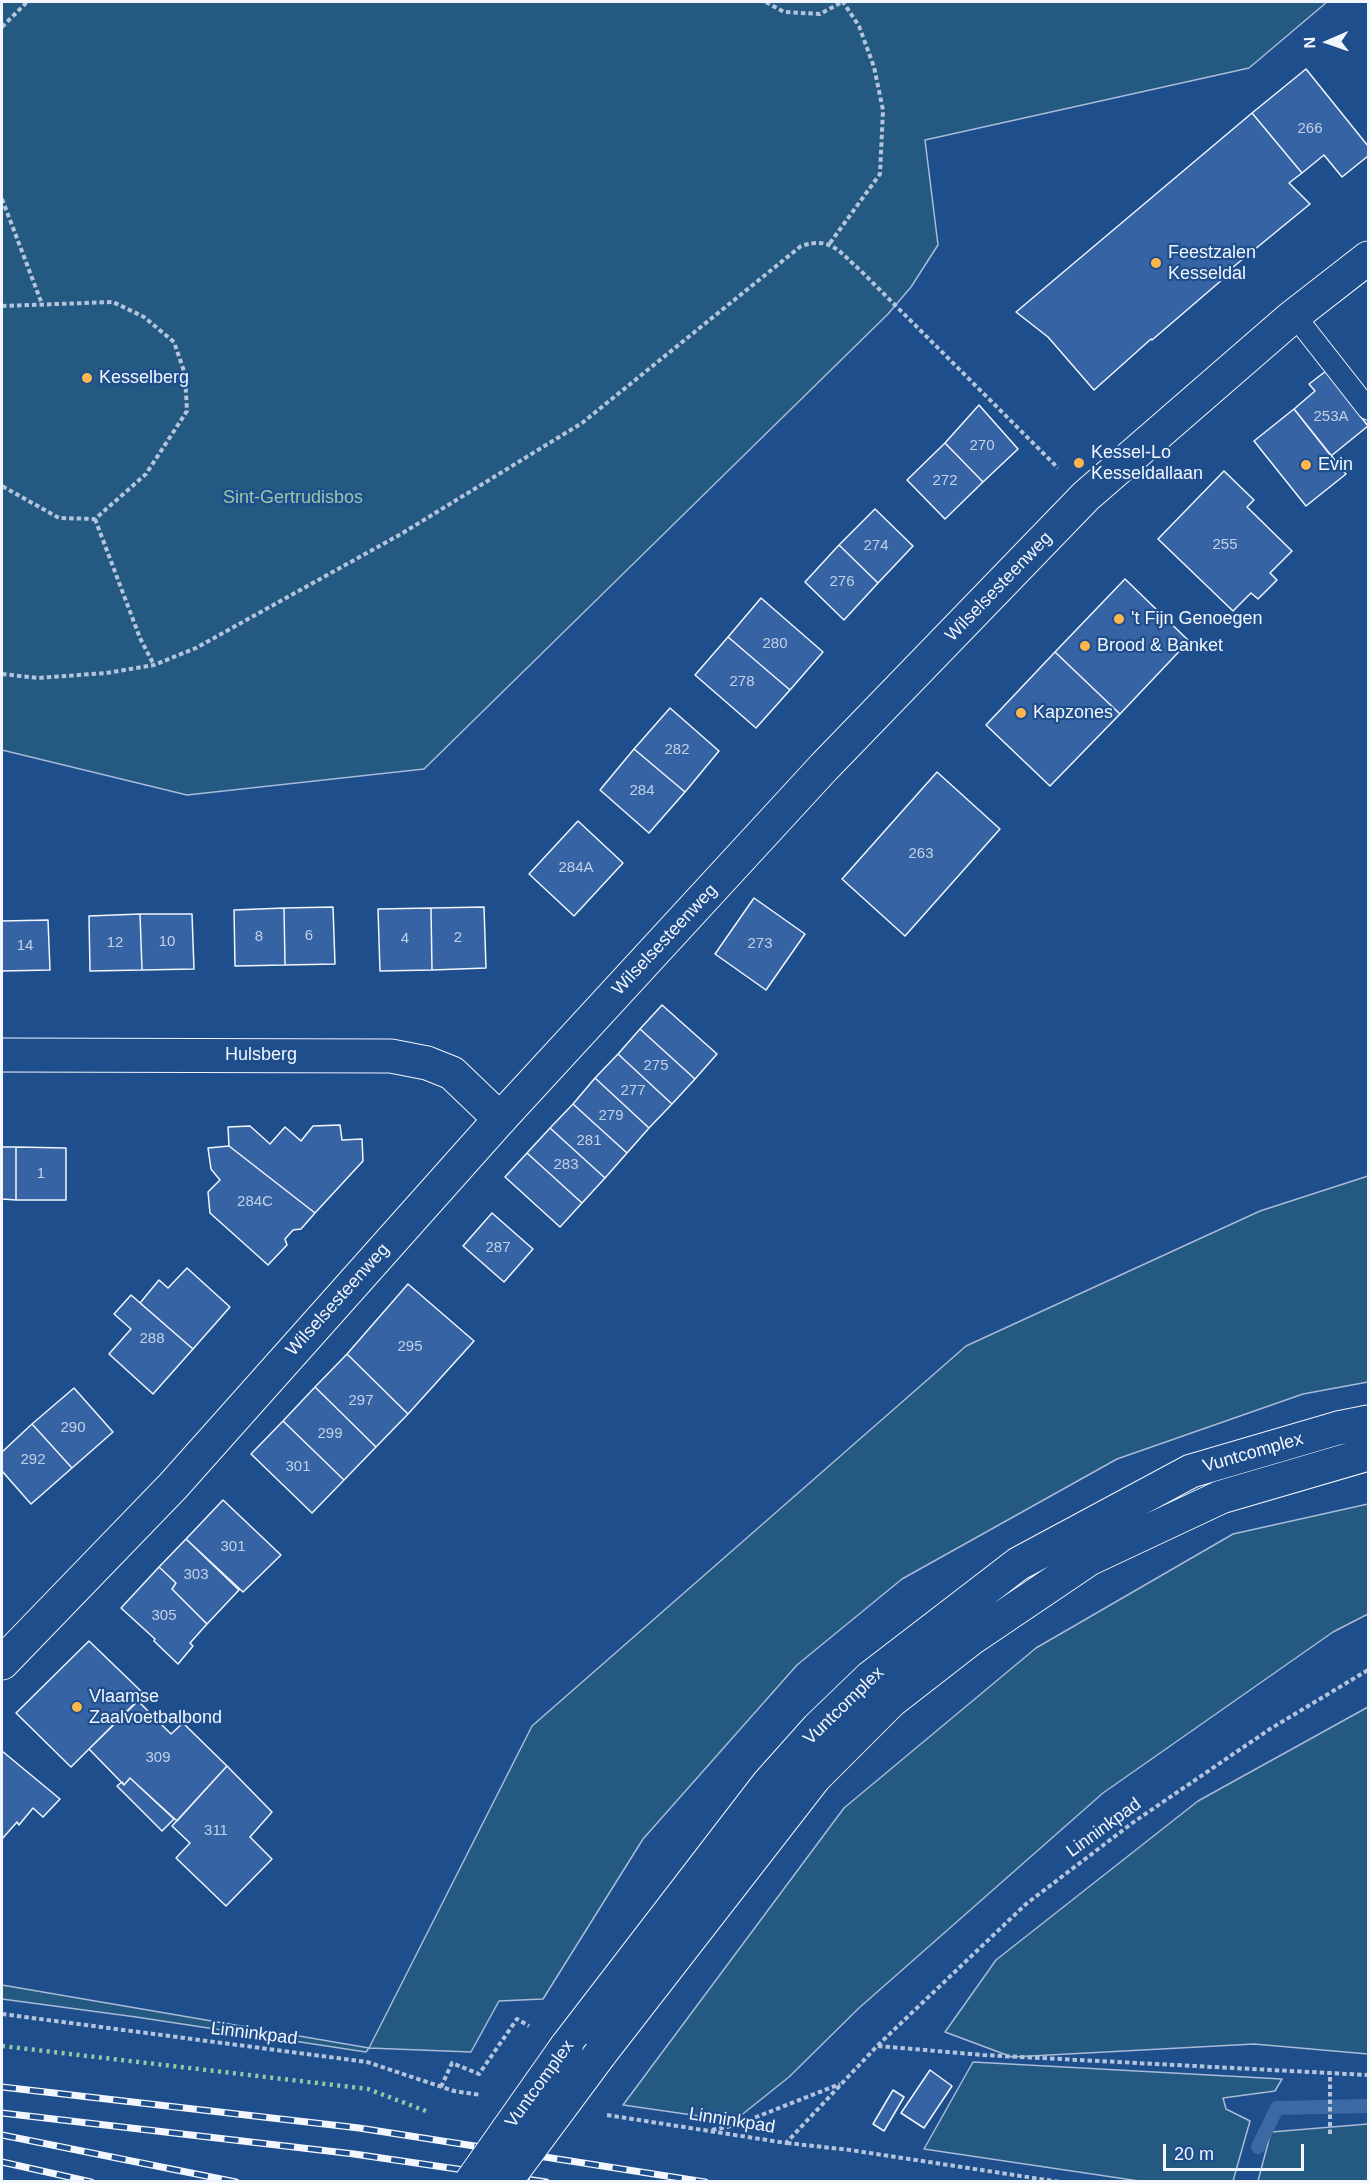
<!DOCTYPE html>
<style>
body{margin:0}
#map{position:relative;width:1370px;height:2183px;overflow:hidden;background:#1f4e8c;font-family:Helvetica,sans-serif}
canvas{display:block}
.frame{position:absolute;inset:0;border:3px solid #f2f6ff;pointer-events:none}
.north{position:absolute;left:1298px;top:12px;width:60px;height:60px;-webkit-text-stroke:4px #1f4e8c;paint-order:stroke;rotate:268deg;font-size:16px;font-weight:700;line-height:24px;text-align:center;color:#f2f6ff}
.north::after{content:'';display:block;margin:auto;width:21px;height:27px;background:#f2f6ff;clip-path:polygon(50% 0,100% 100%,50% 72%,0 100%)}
.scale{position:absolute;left:1163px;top:2144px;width:141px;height:27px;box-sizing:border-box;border:3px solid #f2f6ff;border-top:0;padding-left:8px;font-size:18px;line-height:21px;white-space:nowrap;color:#f2f6ff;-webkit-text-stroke:4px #1f4e8c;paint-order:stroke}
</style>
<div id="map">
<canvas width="1370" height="2183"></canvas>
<div class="frame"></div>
<div class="north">N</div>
<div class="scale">20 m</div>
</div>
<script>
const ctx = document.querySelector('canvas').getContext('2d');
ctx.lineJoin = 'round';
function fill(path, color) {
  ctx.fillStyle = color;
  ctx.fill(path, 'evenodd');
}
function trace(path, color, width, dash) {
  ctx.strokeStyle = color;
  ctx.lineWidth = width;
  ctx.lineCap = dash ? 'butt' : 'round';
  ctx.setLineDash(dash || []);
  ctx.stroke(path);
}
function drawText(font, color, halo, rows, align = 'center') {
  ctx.font = font + ' Helvetica,sans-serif';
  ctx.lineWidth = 4.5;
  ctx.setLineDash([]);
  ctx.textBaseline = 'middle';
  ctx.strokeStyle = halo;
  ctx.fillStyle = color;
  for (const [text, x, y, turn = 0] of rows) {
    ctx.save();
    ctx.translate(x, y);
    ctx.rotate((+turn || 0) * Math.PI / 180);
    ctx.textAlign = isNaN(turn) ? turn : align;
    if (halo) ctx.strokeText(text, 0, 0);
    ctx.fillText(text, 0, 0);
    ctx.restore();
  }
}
const green = new Path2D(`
 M 2,2 L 1327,2 L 1249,68 L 925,140 L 938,245 L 911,287 L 888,314 L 424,769 L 187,795 L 2,750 Z
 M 1368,1176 L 1368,1382 L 1303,1394 L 1117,1459 L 902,1579 L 797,1665 L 643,1839 L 543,1999 L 499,2001 L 471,2052 L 369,2048 L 366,2052 L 136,2017 L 2,1999 L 2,1985 L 369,2048 L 532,1726 L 966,1346 L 1260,1211 Z
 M 1368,1504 L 1368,1614 L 1333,1632 L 1103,1793 L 859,2008 L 789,2077 L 734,2121 L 623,2105 L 844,1808 L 1036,1648 L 1233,1534 Z
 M 1368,1707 L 1368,2054 L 1254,2044 L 1012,2057 L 945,2032 L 996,1960 L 1198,1801 Z
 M 973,2062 L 1282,2079 L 1275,2091 L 1223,2098 L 1226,2109 L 1250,2121 L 1233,2181 L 1139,2181 L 924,2149 Z
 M 1368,2124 L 1368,2181 L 1258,2181 L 1271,2132 Z`);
fill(green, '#245a82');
trace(green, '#a8bbd7', 1.5);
trace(new Path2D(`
 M 1258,2147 L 1277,2108 L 1368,2106`), '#3b69a3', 14);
const building = new Path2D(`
 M 1306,69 L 1368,146 L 1368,156 L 1342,177 L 1324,155 L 1302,173 L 1252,113 Z
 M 1252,113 L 1302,173 L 1289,183 L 1310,204 L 1221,277 L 1223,279 L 1152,340 L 1151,339 L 1094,390 L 1048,337 L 1016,312 Z
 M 1326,371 L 1368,426 L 1331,456 L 1294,409 L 1315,391 L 1309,384 Z
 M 979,405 L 1018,449 L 983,482 L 945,443 Z
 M 1294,409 L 1346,474 L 1306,506 L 1254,441 Z
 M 945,443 L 983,482 L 945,519 L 907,480 Z
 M 1224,471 L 1254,500 L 1247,507 L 1292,551 L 1270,573 L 1277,580 L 1258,599 L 1251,593 L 1233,611 L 1158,539 Z
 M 875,509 L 913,546 L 878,583 L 839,545 Z
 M 839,545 L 878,583 L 844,620 L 805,582 Z
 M 1125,579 L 1189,641 L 1120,714 L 1055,652 Z
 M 761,598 L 823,652 L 790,690 L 728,637 Z
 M 728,637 L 790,690 L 756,728 L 695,675 Z
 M 1055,652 L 1120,714 L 1050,786 L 986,725 Z
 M 670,708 L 719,751 L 685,792 L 634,749 Z
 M 634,749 L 685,792 L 649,833 L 600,790 Z
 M 937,772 L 1000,829 L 905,936 L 842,879 Z
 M 578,821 L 623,863 L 574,916 L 529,874 Z
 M 754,898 L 805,934 L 766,990 L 715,954 Z
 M 333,907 L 335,964 L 285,965 L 284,908 Z
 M 484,907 L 486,968 L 432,970 L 431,908 Z
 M 284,908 L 285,965 L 235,966 L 234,910 Z
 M 431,908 L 432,970 L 380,971 L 378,909 Z
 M 140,914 L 192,914 L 194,969 L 142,970 Z
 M 140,914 L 142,970 L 90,971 L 89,916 Z
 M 48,920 L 50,970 L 2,971 L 2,921 Z
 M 662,1005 L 717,1054 L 695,1079 L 640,1029 Z
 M 640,1029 L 695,1079 L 672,1104 L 618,1054 Z
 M 618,1054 L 672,1104 L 649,1128 L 595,1078 Z
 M 595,1078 L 649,1128 L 627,1153 L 573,1104 Z
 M 573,1104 L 627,1153 L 605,1178 L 550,1128 Z
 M 340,1125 L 342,1140 L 362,1139 L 363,1161 L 315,1213 L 229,1146 L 228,1127 L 250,1126 L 270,1144 L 285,1127 L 301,1141 L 313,1126 Z
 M 550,1128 L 605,1178 L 582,1203 L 527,1153 Z
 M 229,1146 L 315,1213 L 301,1229 L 293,1230 L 285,1239 L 287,1245 L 268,1265 L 210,1213 L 208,1192 L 220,1180 L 211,1169 L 208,1148 Z
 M 2,1147 L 16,1147 L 16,1200 L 2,1199 Z
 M 16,1147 L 66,1148 L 66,1200 L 16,1200 Z
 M 527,1153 L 582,1203 L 560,1227 L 505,1177 Z
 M 492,1213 L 533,1249 L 504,1282 L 463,1246 Z
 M 187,1268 L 230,1307 L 193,1349 L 140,1303 L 159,1280 L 168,1288 Z
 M 408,1284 L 474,1341 L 408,1414 L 347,1354 Z
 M 131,1295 L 193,1349 L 153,1394 L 109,1354 L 131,1329 L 114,1314 Z
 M 347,1354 L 408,1414 L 376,1447 L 315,1387 Z
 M 315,1387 L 376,1447 L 344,1480 L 283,1421 Z
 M 74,1388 L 113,1432 L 72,1468 L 32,1424 Z
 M 283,1421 L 344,1480 L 312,1513 L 251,1454 Z
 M 32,1424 L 72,1468 L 31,1504 L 2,1471 L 2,1452 Z
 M 223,1500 L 281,1555 L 243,1592 L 186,1539 Z
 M 186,1539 L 239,1590 L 207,1624 L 172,1589 L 176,1583 L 159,1567 Z
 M 159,1567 L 176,1583 L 172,1589 L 207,1624 L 190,1643 L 193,1646 L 178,1664 L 154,1641 L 155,1639 L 121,1608 Z
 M 89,1641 L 144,1694 L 71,1767 L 16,1713 Z
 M 138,1701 L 171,1734 L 183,1723 L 227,1766 L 177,1821 L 130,1778 L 124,1785 L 89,1749 Z
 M 2,1751 L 60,1799 L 43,1817 L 33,1808 L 19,1825 L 17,1822 L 2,1839 Z
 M 227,1766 L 272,1812 L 250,1837 L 272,1859 L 226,1906 L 176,1858 L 190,1843 L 172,1826 Z
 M 130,1778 L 174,1819 L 162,1831 L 117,1786 L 122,1782 L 124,1785 Z
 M 930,2070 L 952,2086 L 924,2128 L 901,2113 Z
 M 893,2090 L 904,2097 L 884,2131 L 873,2124 Z`);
fill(building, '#3563a3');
trace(building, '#f2f6ff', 1.5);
const lane = new Path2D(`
 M 1295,316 L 1368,409`);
const street = new Path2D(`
 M 2,1055 L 391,1056 L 427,1063 L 452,1073 L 500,1119`);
const secondary = new Path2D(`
 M 2,1663 L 173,1486 L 500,1119 L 824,767 L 1086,496 L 1291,318 L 1368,258
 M 566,2047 L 768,1784 L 818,1728 L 871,1677 L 1018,1564 L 1191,1471 L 1338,1428 L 1368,1422
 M 600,2054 L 815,1777 L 891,1701 L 972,1638 L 1089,1559 L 1221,1497 L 1368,1454`);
trace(lane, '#f2f6ff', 23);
trace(street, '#f2f6ff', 35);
trace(secondary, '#f2f6ff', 35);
trace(new Path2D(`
 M 766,2 L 784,12 L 820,14 L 842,2
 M 2,27 L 27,2
 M 2,199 L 42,304
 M 830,243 L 880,174 L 883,110 L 874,67 L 859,26 L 843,2
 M 2,306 L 113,302 L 144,317 L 174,342 L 185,374 L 187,411 L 146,474 L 95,519 L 59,518 L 2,486
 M 95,519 L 140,638 L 154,665
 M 2,674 L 38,678 L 106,673 L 154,665 L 196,648 L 401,534 L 582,423 L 801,246 C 832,236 839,252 861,271 L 1058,468
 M 2,2014 L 367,2062 L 454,2091 L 481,2095
 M 878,2046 L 983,2055 L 1368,2075
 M 441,2087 L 452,2063 L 479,2074 L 517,2019 L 529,2026
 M 607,2115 L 786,2143 L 877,2046 L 1026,1904 L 1135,1821 L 1270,1729 L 1368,1670
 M 712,2130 L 736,2125 L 840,2084
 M 1330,2134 L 1330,2073
 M 787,2143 L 850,2150 L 1060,2182`), '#b3c4dc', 4, [4.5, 3]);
trace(lane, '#1f4e8c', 21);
trace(street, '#1f4e8c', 33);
trace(secondary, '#1f4e8c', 33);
const rail = new Path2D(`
 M 2,2087 L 359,2128 L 705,2182
 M 2,2113 L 354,2154 L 546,2182
 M 2,2135 L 236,2182
 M 2,2162 L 91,2182`);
trace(rail, '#f2f6ff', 7);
trace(rail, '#1f4e8c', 4.5, [14]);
const secondaryBridge = new Path2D(`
 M 471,2182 L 566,2047
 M 505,2182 L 600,2054`);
trace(secondaryBridge, '#f2f6ff', 35, []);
trace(secondaryBridge, '#1f4e8c', 33);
trace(new Path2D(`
 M 2,2046 L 368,2089 L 426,2111`), '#97c8a6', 4.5, [3, 4.5]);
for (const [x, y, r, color] of [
 [1156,263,6,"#ffb74d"],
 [87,378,6,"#ffb74d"],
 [1079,463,6,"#ffb74d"],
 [1306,465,6,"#ffb74d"],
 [1119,619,6,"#ffb74d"],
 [1085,646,6,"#ffb74d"],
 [1021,713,6,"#ffb74d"],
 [77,1707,6,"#ffb74d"]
]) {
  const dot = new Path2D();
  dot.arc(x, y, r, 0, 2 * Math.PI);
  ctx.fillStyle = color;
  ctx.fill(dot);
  trace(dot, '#1f4e8c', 2);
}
drawText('15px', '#c3d1e8', null, [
 ["266",1310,129],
 ["253A",1331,417],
 ["270",982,446],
 ["272",945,481],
 ["255",1225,545],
 ["274",876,546],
 ["276",842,582],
 ["280",775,644],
 ["278",742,682],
 ["282",677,750],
 ["284",642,791],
 ["263",921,854],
 ["284A",576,868],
 ["6",309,936],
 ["8",259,937],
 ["2",458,938],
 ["4",405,939],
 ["10",167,942],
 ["12",115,943],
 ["273",760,944],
 ["14",25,946],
 ["275",656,1066],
 ["277",633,1091],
 ["279",611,1116],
 ["281",589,1141],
 ["283",566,1165],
 ["1",41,1174],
 ["284C",255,1202],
 ["287",498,1248],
 ["288",152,1339],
 ["295",410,1347],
 ["297",361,1401],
 ["290",73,1428],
 ["299",330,1434],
 ["292",33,1460],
 ["301",298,1467],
 ["301",233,1547],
 ["303",196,1575],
 ["305",164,1616],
 ["309",158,1758],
 ["311",216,1831]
]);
drawText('18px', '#f2f6ff', '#1f4e8c', [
 ["Feestzalen",1168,253],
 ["Kesseldal",1168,274],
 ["Kesselberg",99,378],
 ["Kessel-Lo",1091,453],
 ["Kesseldallaan",1091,474],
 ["Evin",1318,465],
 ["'t Fijn Genoegen",1131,619],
 ["Brood & Banket",1097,646],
 ["Kapzones",1033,713],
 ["Vlaamse",89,1697],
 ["Zaalvoetbalbond",89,1718]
], 'left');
drawText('18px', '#97c8a6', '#1f4e8c', [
 ["Sint-Gertrudisbos",293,498]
]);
drawText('18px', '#f2f6ff', '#1f4e8c', [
 ["Wilselsesteenweg",999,587,-46],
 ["Wilselsesteenweg",665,940,-47],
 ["Hulsberg",261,1055],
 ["Wilselsesteenweg",338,1300,-48],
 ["Vuntcomplex",1253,1453,-16],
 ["Vuntcomplex",844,1706,-44],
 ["Linninkpad",1104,1828,-36],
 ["Linninkpad",254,2034,7],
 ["Vuntcomplex",540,2084,-54],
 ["Linninkpad",732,2121,9]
]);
</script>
